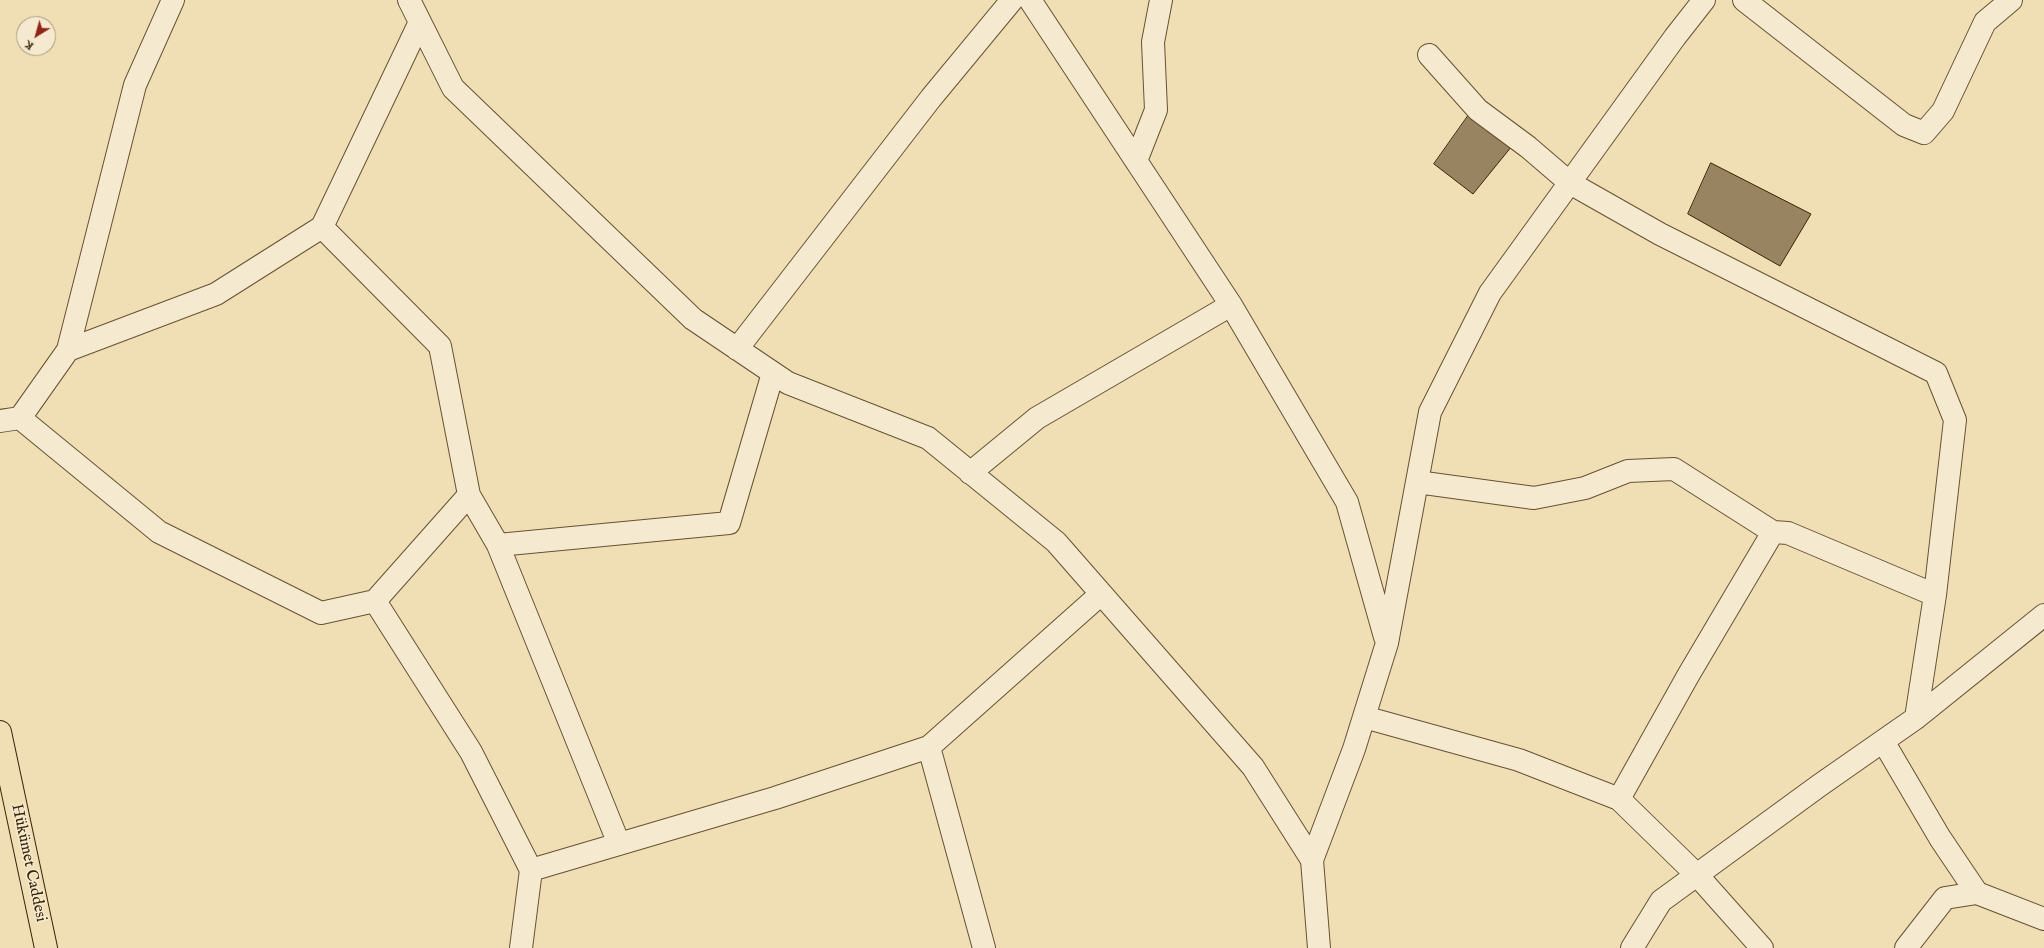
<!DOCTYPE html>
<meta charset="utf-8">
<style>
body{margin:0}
#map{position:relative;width:2044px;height:948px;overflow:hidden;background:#f0deb5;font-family:"IM FELL English",serif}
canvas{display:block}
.north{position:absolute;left:16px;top:16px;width:40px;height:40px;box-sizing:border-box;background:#f5eacf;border:1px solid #a99a7f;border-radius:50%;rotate:217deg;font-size:11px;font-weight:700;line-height:16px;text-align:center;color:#382306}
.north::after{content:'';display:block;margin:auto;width:14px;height:18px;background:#8f2418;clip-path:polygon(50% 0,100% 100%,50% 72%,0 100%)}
</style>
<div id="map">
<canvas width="2044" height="948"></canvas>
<div class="north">K</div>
</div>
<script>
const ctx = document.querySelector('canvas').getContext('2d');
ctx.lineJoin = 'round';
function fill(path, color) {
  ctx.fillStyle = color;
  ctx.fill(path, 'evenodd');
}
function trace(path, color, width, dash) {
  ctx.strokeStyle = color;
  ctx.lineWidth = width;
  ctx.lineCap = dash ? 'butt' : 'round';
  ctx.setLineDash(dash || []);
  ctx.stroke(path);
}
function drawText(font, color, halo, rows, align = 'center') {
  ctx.font = font + ' "IM FELL English",serif';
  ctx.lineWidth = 3;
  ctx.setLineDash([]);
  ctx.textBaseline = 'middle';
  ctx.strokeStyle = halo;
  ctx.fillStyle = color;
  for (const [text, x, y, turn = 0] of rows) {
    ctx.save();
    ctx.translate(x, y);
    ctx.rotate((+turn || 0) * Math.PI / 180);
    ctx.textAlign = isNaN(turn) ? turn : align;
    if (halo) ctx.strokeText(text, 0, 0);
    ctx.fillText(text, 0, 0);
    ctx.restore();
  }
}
const building = new Path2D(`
 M 1473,109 L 1516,141 L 1473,194 L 1434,164 Z
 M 1711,163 L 1811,214 L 1780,266 L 1688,214 Z`);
fill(building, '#988461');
trace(building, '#382306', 1);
const minor = new Path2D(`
 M 409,0 L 453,88 L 693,319 L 788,383 L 928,438 L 1056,542 L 1253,767 L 1312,860
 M 1030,0 L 1231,305 L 1347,502 L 1385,637
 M 1744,0 L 1904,125 L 1924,133 L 1943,111 L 1985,22 L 2011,0
 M 1429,55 L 1478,110 L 1528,147 L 1570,183 L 1660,234 L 1936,373 L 1955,420 L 1935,595 L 1916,718
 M 1136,161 L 1156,110 L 1153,42 L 1161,0
 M 322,227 L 440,346 L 469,495 L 498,545 L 619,844
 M 737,349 L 931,98 L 1012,0
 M 68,350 L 135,85 L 173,0
 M 20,418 L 159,532 L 321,613 L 375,601 L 469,495
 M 0,421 L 20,418 L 68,350 L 216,294 L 322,227 L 420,22
 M 970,473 L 1037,418 L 1231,305
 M 1417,482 L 1534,498 L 1585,488 L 1628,471 L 1674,469 L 1773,532 L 1788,533 L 1935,595
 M 498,545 L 729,523 L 773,373
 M 375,601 L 471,752 L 531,870 L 521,948
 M 1364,717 L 1519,760 L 1619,799 L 1697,875 L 1762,948
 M 1883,741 L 1940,838 L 1977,893 L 2044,919
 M 929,747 L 984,948
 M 1619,799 L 1689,674 L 1773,532
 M 531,870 L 775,798 L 929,747 L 1101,594
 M 1319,948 L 1312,860 L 1354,749 L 1387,643 L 1430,412 L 1490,293 L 1675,37 L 1704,0
 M 1632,948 L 1661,901 L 1820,785 L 1916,718 L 2044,615
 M 1906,948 L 1945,898 L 1977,893`);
const major = new Path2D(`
 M 0,732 L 46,948`);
trace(minor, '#665232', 24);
trace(major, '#382306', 24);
trace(minor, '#f5eacf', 22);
trace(major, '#f0deb5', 22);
drawText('16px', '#382306', '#f5eacf', [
 ["Hükümet Caddesi",28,863,78]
]);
</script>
